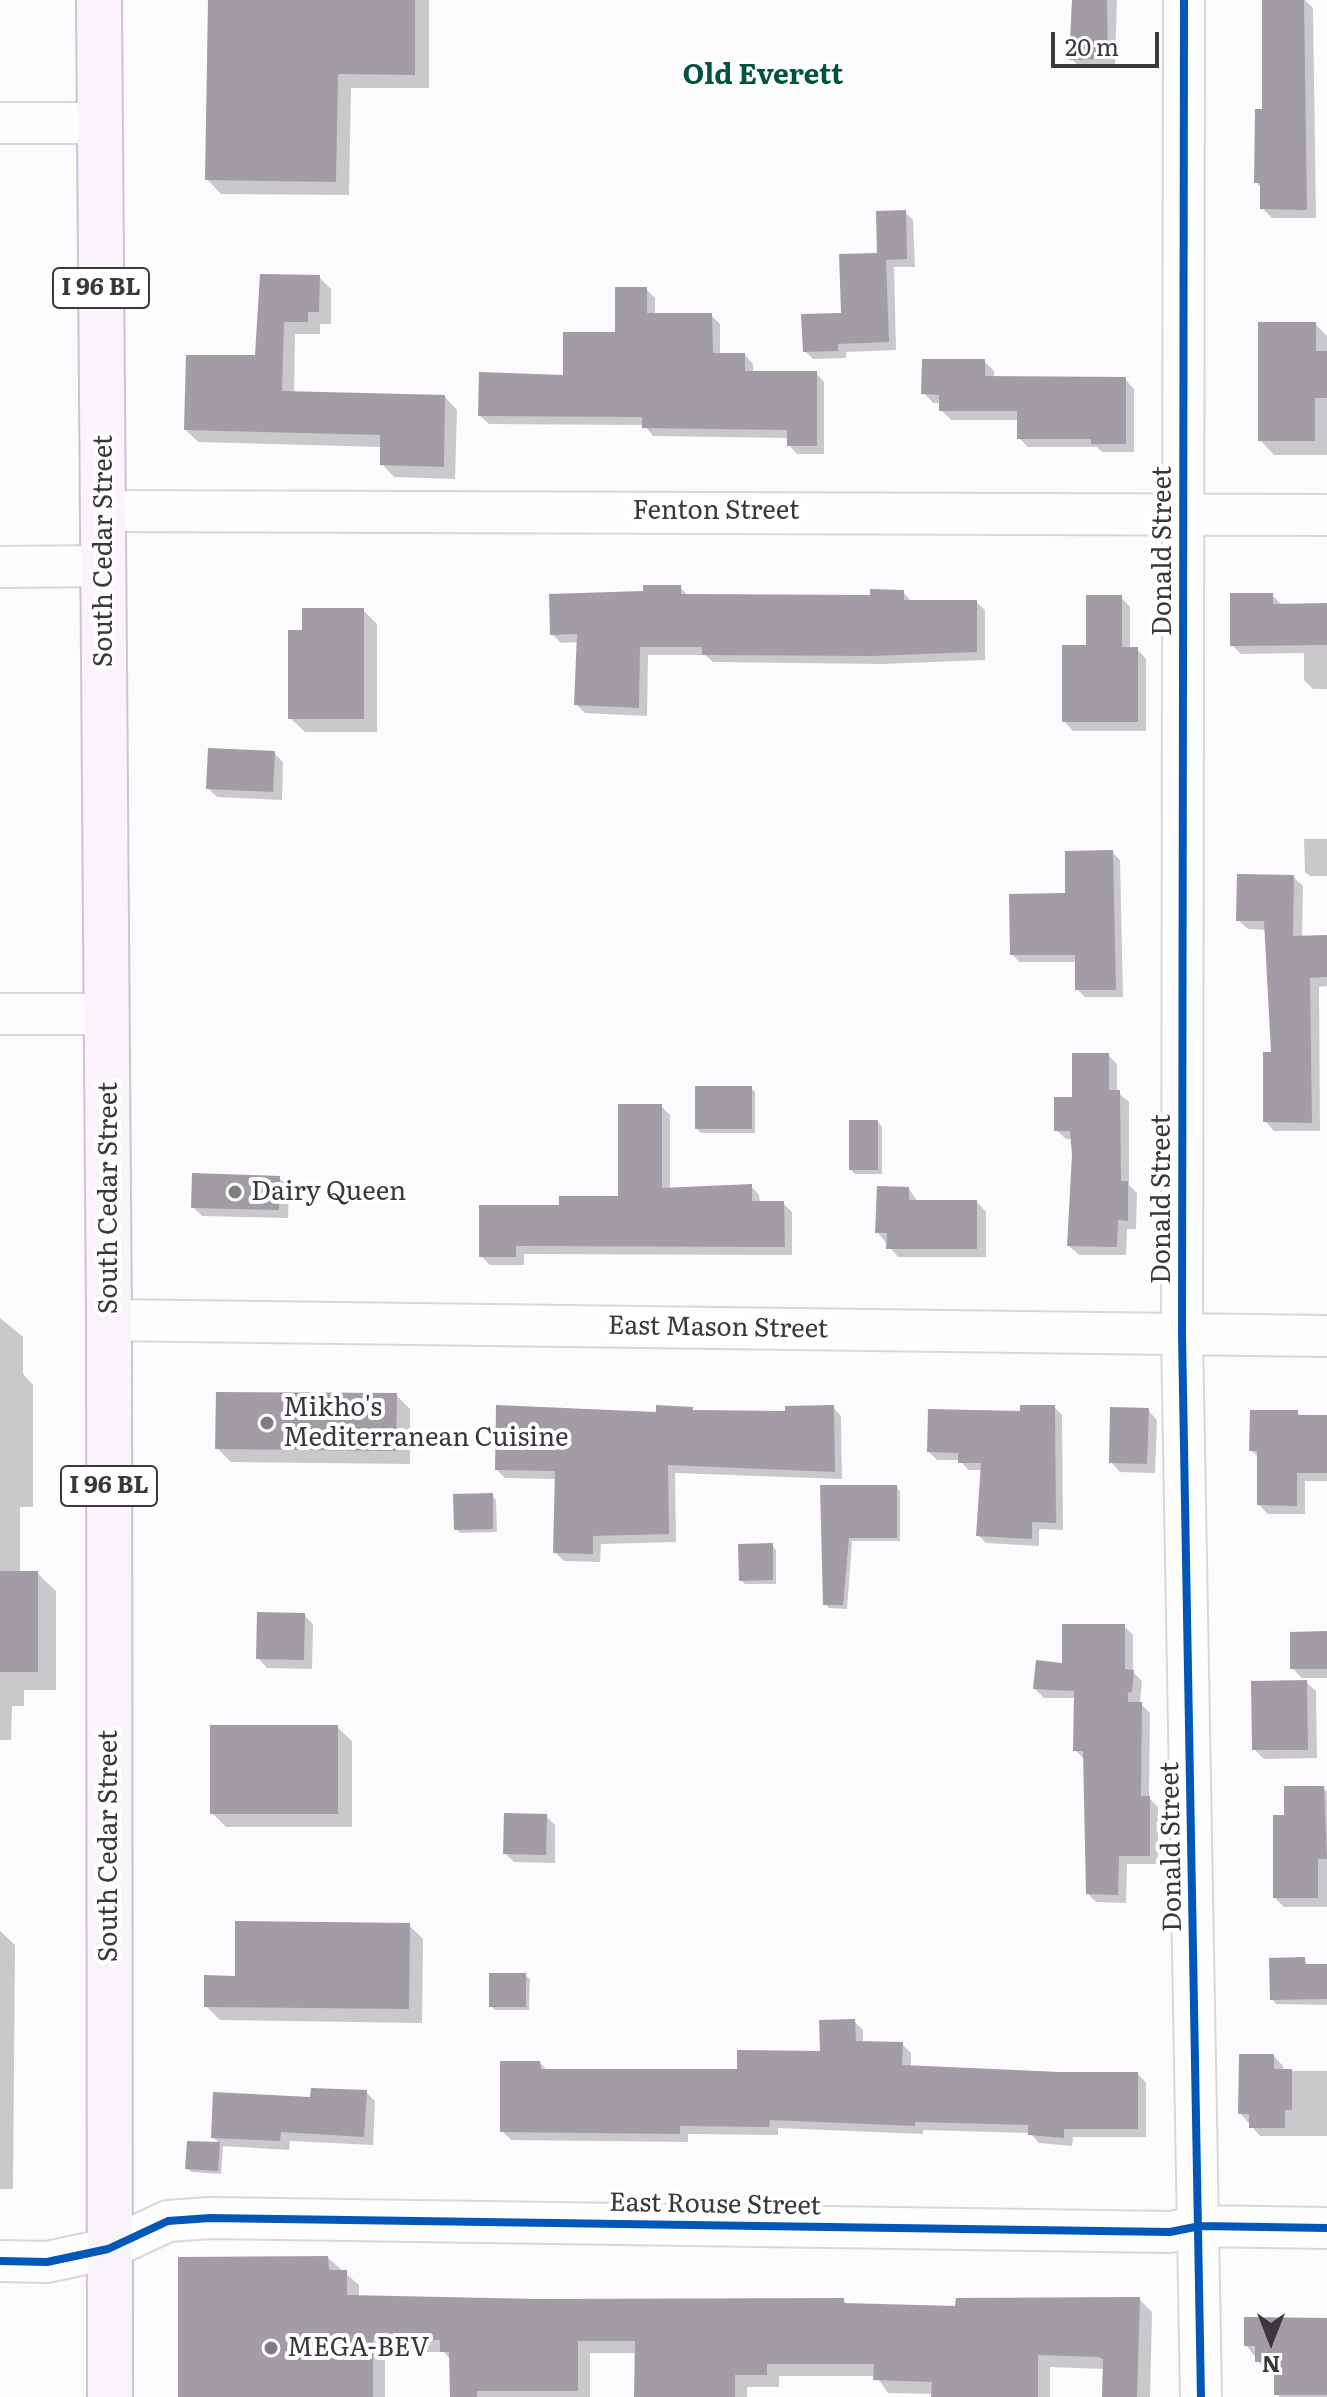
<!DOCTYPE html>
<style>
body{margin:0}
#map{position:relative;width:1327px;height:2397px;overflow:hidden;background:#fcfbfd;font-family:Literata,serif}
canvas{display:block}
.north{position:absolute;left:1231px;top:2301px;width:80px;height:80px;-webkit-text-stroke:6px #fff;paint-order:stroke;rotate:180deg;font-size:22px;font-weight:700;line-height:32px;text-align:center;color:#3b373c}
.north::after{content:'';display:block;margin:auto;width:28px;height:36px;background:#3b373c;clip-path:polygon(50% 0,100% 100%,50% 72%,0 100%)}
.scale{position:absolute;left:1051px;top:32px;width:108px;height:36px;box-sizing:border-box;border:4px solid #3b373c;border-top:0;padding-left:10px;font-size:24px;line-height:28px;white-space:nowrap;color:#3b373c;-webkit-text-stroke:6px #fff;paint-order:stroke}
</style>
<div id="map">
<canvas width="1327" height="2397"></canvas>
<div class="north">N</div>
<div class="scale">20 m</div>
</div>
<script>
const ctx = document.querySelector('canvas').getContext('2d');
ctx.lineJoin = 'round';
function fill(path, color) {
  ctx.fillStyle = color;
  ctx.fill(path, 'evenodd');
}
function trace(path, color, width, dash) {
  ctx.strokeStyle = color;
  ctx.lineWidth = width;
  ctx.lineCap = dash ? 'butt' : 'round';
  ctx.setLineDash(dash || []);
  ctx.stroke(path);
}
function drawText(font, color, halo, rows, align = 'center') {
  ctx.font = font + ' Literata,serif';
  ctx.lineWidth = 8;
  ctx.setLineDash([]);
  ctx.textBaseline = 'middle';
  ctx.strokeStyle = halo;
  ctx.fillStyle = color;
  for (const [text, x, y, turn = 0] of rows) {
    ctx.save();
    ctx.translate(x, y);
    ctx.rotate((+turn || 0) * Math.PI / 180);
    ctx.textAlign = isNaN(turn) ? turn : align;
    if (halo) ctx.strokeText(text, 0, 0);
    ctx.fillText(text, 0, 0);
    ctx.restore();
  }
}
fill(new Path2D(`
 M 209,0 L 429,0 L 429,88 L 351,88 L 349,195 L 221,194 L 207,179 Z
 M 1072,0 L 1117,0 L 1115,65 L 1079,66 L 1071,59 Z
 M 1264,0 L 1305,0 L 1313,8 L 1316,218 L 1272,218 L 1262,208 L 1262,189 L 1256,182 L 1264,111 Z
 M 905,212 L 913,220 L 915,267 L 894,267 L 896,350 L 846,352 L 846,358 L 813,359 L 805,351 L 843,315 Z
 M 319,277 L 331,289 L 331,324 L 320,324 L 320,334 L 295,334 L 294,394 L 445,397 L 457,410 L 455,479 L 394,477 L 382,464 L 382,447 L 198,442 L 186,430 L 257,357 Z
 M 646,289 L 655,298 L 655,315 L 711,315 L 720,324 L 720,355 L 745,355 L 753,364 L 753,373 L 816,373 L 824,382 L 824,454 L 797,454 L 789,445 L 789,438 L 653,436 L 644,425 L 489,424 L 480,416 L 565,377 L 617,334 Z
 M 1315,324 L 1327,336 L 1327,455 L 1274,455 L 1260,440 Z
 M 984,361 L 994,371 L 994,378 L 1125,379 L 1134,389 L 1134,452 L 1102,452 L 1097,447 L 1028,447 L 1019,438 L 1019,420 L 951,420 L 941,410 L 941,403 L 933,403 L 924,393 Z
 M 680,587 L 688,596 L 872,597 L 903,592 L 912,602 L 976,602 L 985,610 L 985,660 L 882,664 L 713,662 L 705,655 L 648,655 L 647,716 L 585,713 L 576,704 L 579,642 L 561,643 L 552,634 L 645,593 Z
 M 1272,595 L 1281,604 L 1327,605 L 1327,689 L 1313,689 L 1304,680 L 1304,653 L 1241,654 L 1232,645 Z
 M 1121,597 L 1130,607 L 1130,649 L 1137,649 L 1146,659 L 1146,731 L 1073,731 L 1064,721 L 1087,647 Z
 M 363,610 L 377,624 L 377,732 L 305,732 L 290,718 L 304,632 Z
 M 274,753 L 283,762 L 282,800 L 217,797 L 208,788 Z
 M 1304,839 L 1327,839 L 1327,876 L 1310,876 L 1305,872 Z
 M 1112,852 L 1120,860 L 1123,997 L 1085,997 L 1077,989 L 1077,962 L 1019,962 L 1012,954 Z
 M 1293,877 L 1303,886 L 1302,938 L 1327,937 L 1327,986 L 1319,987 L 1320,1131 L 1274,1131 L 1265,1121 L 1273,1054 L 1266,930 L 1248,929 L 1238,920 Z
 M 1108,1055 L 1117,1064 L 1117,1092 L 1129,1102 L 1129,1185 L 1137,1193 L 1136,1229 L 1127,1229 L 1126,1255 L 1079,1255 L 1069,1246 L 1073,1139 L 1066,1139 L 1056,1130 L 1074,1099 Z
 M 751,1088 L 755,1092 L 755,1133 L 701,1133 L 697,1129 Z
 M 661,1106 L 670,1115 L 670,1190 L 751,1186 L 759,1195 L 760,1203 L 783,1203 L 792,1212 L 792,1255 L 524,1254 L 524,1265 L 490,1265 L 481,1256 L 561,1207 L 620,1198 Z
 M 878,1122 L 882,1127 L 882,1174 L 855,1174 L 851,1170 Z
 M 279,1178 L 289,1187 L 288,1218 L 202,1216 L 193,1207 Z
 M 909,1189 L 918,1202 L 977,1202 L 986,1212 L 986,1257 L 898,1257 L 877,1232 Z
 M 0,1318 L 23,1337 L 23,1374 L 33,1385 L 33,1507 L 20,1507 L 20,1573 L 37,1573 L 56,1591 L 56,1690 L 24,1690 L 24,1706 L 12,1706 L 11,1740 L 0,1740 Z
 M 396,1395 L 410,1409 L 410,1464 L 231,1462 L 217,1448 Z
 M 833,1407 L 841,1416 L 842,1479 L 675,1473 L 676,1542 L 601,1544 L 600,1562 L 564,1561 L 555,1552 L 557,1479 L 505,1478 L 497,1470 L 658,1414 L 692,1409 L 696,1412 L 787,1413 Z
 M 1054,1407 L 1062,1415 L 1063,1530 L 1039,1529 L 1039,1546 L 986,1543 L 978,1535 L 983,1470 L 968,1470 L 960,1460 L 937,1460 L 929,1452 L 1022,1413 Z
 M 1148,1410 L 1157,1420 L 1155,1473 L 1120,1472 L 1111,1462 Z
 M 1252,1412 L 1327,1416 L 1327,1481 L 1305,1481 L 1305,1514 L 1268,1514 L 1259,1505 L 1259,1458 L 1251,1450 Z
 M 822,1487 L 896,1487 L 900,1491 L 900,1541 L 852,1541 L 847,1609 L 829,1608 L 825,1604 Z
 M 492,1495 L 496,1500 L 497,1532 L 460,1533 L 456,1529 Z
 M 772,1545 L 776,1550 L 776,1584 L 745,1584 L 741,1580 Z
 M 304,1615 L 313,1624 L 312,1669 L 267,1668 L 258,1658 Z
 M 1124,1626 L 1133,1635 L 1133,1672 L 1142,1681 L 1140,1703 L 1150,1713 L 1149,1798 L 1158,1807 L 1158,1864 L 1127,1864 L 1126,1903 L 1096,1902 L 1087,1893 L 1084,1759 L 1075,1750 L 1076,1698 L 1044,1698 L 1035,1689 L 1064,1665 Z
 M 1327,1633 L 1327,1678 L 1302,1678 L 1292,1668 Z
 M 1306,1682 L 1316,1691 L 1317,1758 L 1264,1759 L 1254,1749 Z
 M 337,1727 L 352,1741 L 352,1827 L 226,1827 L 212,1813 Z
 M 1323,1788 L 1327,1792 L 1327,1907 L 1284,1907 L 1275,1898 L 1286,1817 Z
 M 546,1816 L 555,1825 L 555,1863 L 514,1862 L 505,1853 Z
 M 409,1925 L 423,1939 L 422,2023 L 220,2020 L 206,2006 L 237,1978 Z
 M 0,1931 L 15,1945 L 13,2189 L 0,2189 Z
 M 1304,1959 L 1308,1966 L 1327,1966 L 1327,2005 L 1276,2004 L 1272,1999 Z
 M 525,1975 L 530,1979 L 529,2010 L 495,2010 L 491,2006 Z
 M 854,2021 L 863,2030 L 863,2043 L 902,2044 L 911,2053 L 911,2067 L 1060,2074 L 1138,2074 L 1146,2083 L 1146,2137 L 1073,2137 L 1072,2146 L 1039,2143 L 1030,2133 L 923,2130 L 923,2134 L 778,2128 L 778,2135 L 688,2134 L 688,2142 L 511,2140 L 502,2131 L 540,2063 L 548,2071 L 739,2071 L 822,2053 Z
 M 1274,2056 L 1283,2066 L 1283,2071 L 1327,2071 L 1327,2136 L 1260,2136 L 1240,2113 Z
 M 366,2092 L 375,2101 L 373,2145 L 290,2141 L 289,2150 L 223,2146 L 221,2174 L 192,2172 L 187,2168 L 220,2144 L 213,2137 L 312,2100 Z
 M 328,2258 L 359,2285 L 359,2297 L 538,2301 L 843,2300 L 848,2305 L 957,2308 L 1139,2299 L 1152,2312 L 1150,2397 L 1104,2397 L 1104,2369 L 1050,2367 L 1050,2397 L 933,2397 L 934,2394 L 888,2393 L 876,2376 L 779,2376 L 779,2387 L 747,2387 L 747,2397 L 636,2397 L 637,2353 L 590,2353 L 590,2397 L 452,2397 L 451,2360 L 444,2352 L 385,2352 L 385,2397 L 180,2397 Z
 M 1327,2319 L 1327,2397 L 1279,2397 L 1276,2371 L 1266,2371 L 1246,2345 Z`), '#0003');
fill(new Path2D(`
 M 208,0 L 415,0 L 415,75 L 338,74 L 336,182 L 205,180 Z
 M 1072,0 L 1107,0 L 1108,59 L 1069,60 Z
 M 1262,0 L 1304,0 L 1307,210 L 1260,209 L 1260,183 L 1254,183 L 1255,109 L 1262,109 Z
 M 906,210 L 907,259 L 886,260 L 889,342 L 838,344 L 838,351 L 803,352 L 801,314 L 841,313 L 839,254 L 877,253 L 876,211 Z
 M 260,274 L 320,275 L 319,312 L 308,312 L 308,322 L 284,322 L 282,391 L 445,395 L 444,467 L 380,465 L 380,435 L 184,430 L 186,355 L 255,355 Z
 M 615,287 L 647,287 L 647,313 L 712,313 L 713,353 L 745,353 L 745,371 L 817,371 L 817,446 L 787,446 L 787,430 L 642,428 L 642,417 L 478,416 L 479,372 L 563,375 L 563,332 L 615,332 Z
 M 1258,322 L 1316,322 L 1316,351 L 1327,351 L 1327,398 L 1315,398 L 1315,441 L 1258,441 Z
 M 922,359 L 985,359 L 985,376 L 1126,377 L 1126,444 L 1091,444 L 1091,439 L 1017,439 L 1017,411 L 939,411 L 939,395 L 921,394 Z
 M 643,585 L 681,585 L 681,594 L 870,595 L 870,589 L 904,590 L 904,600 L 977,600 L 977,652 L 872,656 L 702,655 L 702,647 L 640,647 L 639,708 L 574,705 L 577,634 L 550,635 L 549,594 L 643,591 Z
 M 1230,593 L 1273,593 L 1273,604 L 1327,603 L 1327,645 L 1230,646 Z
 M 1086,595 L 1122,595 L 1122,647 L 1138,647 L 1138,722 L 1062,722 L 1062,645 L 1086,645 Z
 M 302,608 L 364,608 L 364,719 L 288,719 L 288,630 L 302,630 Z
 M 208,748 L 275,751 L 273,792 L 206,789 Z
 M 1113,850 L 1116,990 L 1075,990 L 1075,955 L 1010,955 L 1009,894 L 1065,893 L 1065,851 Z
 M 1237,874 L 1294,875 L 1293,936 L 1327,935 L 1327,977 L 1310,978 L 1312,1123 L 1263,1122 L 1263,1052 L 1271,1052 L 1264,921 L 1236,921 Z
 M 1072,1053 L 1109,1053 L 1109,1090 L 1120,1090 L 1121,1181 L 1128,1181 L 1128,1221 L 1118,1220 L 1117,1247 L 1067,1246 L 1072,1155 L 1070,1131 L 1054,1131 L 1054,1097 L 1072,1097 Z
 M 695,1086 L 752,1086 L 752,1129 L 695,1129 Z
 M 618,1104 L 662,1104 L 662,1188 L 752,1184 L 752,1201 L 784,1201 L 785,1247 L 516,1246 L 516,1257 L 479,1257 L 479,1205 L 559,1205 L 559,1196 L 618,1196 Z
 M 849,1120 L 878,1120 L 878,1170 L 849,1170 Z
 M 192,1173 L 280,1176 L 279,1210 L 191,1208 Z
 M 877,1186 L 909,1187 L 909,1200 L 977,1200 L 977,1249 L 886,1249 L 887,1233 L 875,1233 Z
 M 216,1392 L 397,1393 L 396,1451 L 215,1449 Z
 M 496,1405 L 656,1412 L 656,1405 L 693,1407 L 693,1410 L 785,1411 L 785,1406 L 834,1405 L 835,1472 L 668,1465 L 669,1534 L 593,1536 L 593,1554 L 553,1553 L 555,1471 L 495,1470 Z
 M 1020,1405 L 1055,1405 L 1056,1523 L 1032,1522 L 1032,1539 L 976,1536 L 981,1463 L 958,1463 L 958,1453 L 927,1452 L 928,1409 L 1020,1411 Z
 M 1110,1407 L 1149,1408 L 1147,1464 L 1109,1463 Z
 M 1250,1410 L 1298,1410 L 1298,1415 L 1327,1415 L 1327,1473 L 1297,1473 L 1297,1506 L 1257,1505 L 1257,1451 L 1249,1451 Z
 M 820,1485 L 897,1485 L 897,1538 L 849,1538 L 843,1605 L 823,1605 Z
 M 493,1493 L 493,1529 L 454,1530 L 453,1494 Z
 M 773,1543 L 773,1580 L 739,1581 L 738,1544 Z
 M 0,1571 L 38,1571 L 38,1672 L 0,1672 Z
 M 257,1612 L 305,1613 L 304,1660 L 256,1659 Z
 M 1062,1624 L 1125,1624 L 1125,1669 L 1134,1670 L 1132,1692 L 1125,1693 L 1128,1693 L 1128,1702 L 1142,1702 L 1141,1796 L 1150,1796 L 1150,1856 L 1119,1856 L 1118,1895 L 1086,1894 L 1083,1751 L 1073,1751 L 1074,1691 L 1033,1689 L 1036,1660 L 1062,1663 Z
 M 1327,1631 L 1327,1669 L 1290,1669 L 1290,1632 Z
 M 1307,1680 L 1308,1750 L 1252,1750 L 1251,1681 Z
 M 210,1725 L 338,1725 L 338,1814 L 210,1814 Z
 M 1284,1786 L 1324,1786 L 1327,1859 L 1318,1859 L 1318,1898 L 1273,1898 L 1273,1815 L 1284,1815 Z
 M 504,1813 L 547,1814 L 546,1855 L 503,1854 Z
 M 235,1921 L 410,1923 L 409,2009 L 204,2007 L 204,1975 L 235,1976 Z
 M 1305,1957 L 1305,1964 L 1327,1964 L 1327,1999 L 1270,2000 L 1269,1958 Z
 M 489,1973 L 526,1973 L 526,2007 L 489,2007 Z
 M 855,2019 L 856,2041 L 903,2042 L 902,2065 L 1060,2072 L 1138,2072 L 1138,2129 L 1064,2129 L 1064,2138 L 1028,2135 L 1028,2125 L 915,2122 L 915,2126 L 770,2120 L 769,2127 L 680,2126 L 680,2134 L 500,2132 L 500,2061 L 540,2061 L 541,2069 L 737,2069 L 737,2050 L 820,2051 L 819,2020 Z
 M 1239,2054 L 1274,2054 L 1274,2069 L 1292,2069 L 1292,2110 L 1285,2110 L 1285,2128 L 1249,2128 L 1249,2114 L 1238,2114 Z
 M 311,2088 L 367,2090 L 364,2137 L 281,2132 L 280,2141 L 211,2138 L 213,2092 L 310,2097 Z
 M 187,2141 L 220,2142 L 218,2171 L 185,2169 Z
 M 328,2256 L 329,2270 L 347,2270 L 347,2295 L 538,2299 L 844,2298 L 844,2303 L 955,2306 L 956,2298 L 1140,2297 L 1137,2397 L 1102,2397 L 1103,2359 L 1098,2357 L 1038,2355 L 1038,2397 L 931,2397 L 932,2382 L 873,2380 L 874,2364 L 767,2364 L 767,2375 L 735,2375 L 735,2397 L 634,2397 L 635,2341 L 578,2341 L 578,2391 L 477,2391 L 477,2397 L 450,2397 L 449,2352 L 440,2352 L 440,2340 L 373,2340 L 373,2397 L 178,2397 L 178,2257 Z
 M 1244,2317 L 1327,2318 L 1327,2395 L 1274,2395 L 1274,2362 L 1255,2362 L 1255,2346 L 1244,2346 Z`), '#a29ca4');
const street = new Path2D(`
 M 1184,0 L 1182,1335 L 1201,2397
 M 0,123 L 100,123
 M 104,511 L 1327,515
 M 0,567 L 105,566
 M 0,1014 L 108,1014
 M 109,1320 L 1327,1336
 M 0,2261 L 47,2262 L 108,2249 L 168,2221 L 210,2218 L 1170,2232 L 1200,2226 L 1327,2228`);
const primary = new Path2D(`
 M 99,0 L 109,1320 L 110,2397`);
trace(street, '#d9d7da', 44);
trace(primary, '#ccc4cf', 48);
trace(street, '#fffeff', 40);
trace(primary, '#f9f4fa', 44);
trace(new Path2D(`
 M 1184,0 L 1182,1335 L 1201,2397
 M 0,2261 L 47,2262 L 108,2249 L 168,2221 L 210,2218 L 1170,2232 L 1200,2226 L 1327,2228`), '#0057b8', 8);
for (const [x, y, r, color] of [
 [235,1192,8,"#7f7c80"],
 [267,1423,8,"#7f7c80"],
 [271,2348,8,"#7f7c80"]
]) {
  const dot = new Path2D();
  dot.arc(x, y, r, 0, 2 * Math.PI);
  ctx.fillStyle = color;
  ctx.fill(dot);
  trace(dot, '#fff', 3);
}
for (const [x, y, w] of [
 [101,288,96],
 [109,1486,96]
]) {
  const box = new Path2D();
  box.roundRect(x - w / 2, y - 20, w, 40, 6);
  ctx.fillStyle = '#fff';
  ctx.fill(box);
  trace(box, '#3b373c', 2);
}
drawText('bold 24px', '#3b373c', null, [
 ["I 96 BL",101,288],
 ["I 96 BL",109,1486]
]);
drawText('26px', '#3b373c', '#fff', [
 ["Fenton Street",716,511],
 ["South Cedar Street",104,551,-90],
 ["Donald Street",1163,551,-90],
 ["South Cedar Street",109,1198,-90],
 ["Donald Street",1162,1199,-90],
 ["East Mason Street",718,1328,1],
 ["South Cedar Street",109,1846,-90],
 ["Donald Street",1172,1847,-91],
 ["East Rouse Street",715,2205,1]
]);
drawText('26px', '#3b373c', '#fff', [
 ["Dairy Queen",251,1192],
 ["Mikho's",283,1408],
 ["Mediterranean Cuisine",283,1438],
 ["MEGA-BEV",287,2348]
], 'left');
drawText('bold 28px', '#00533e', '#fff', [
 ["Old Everett",763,76]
]);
</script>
